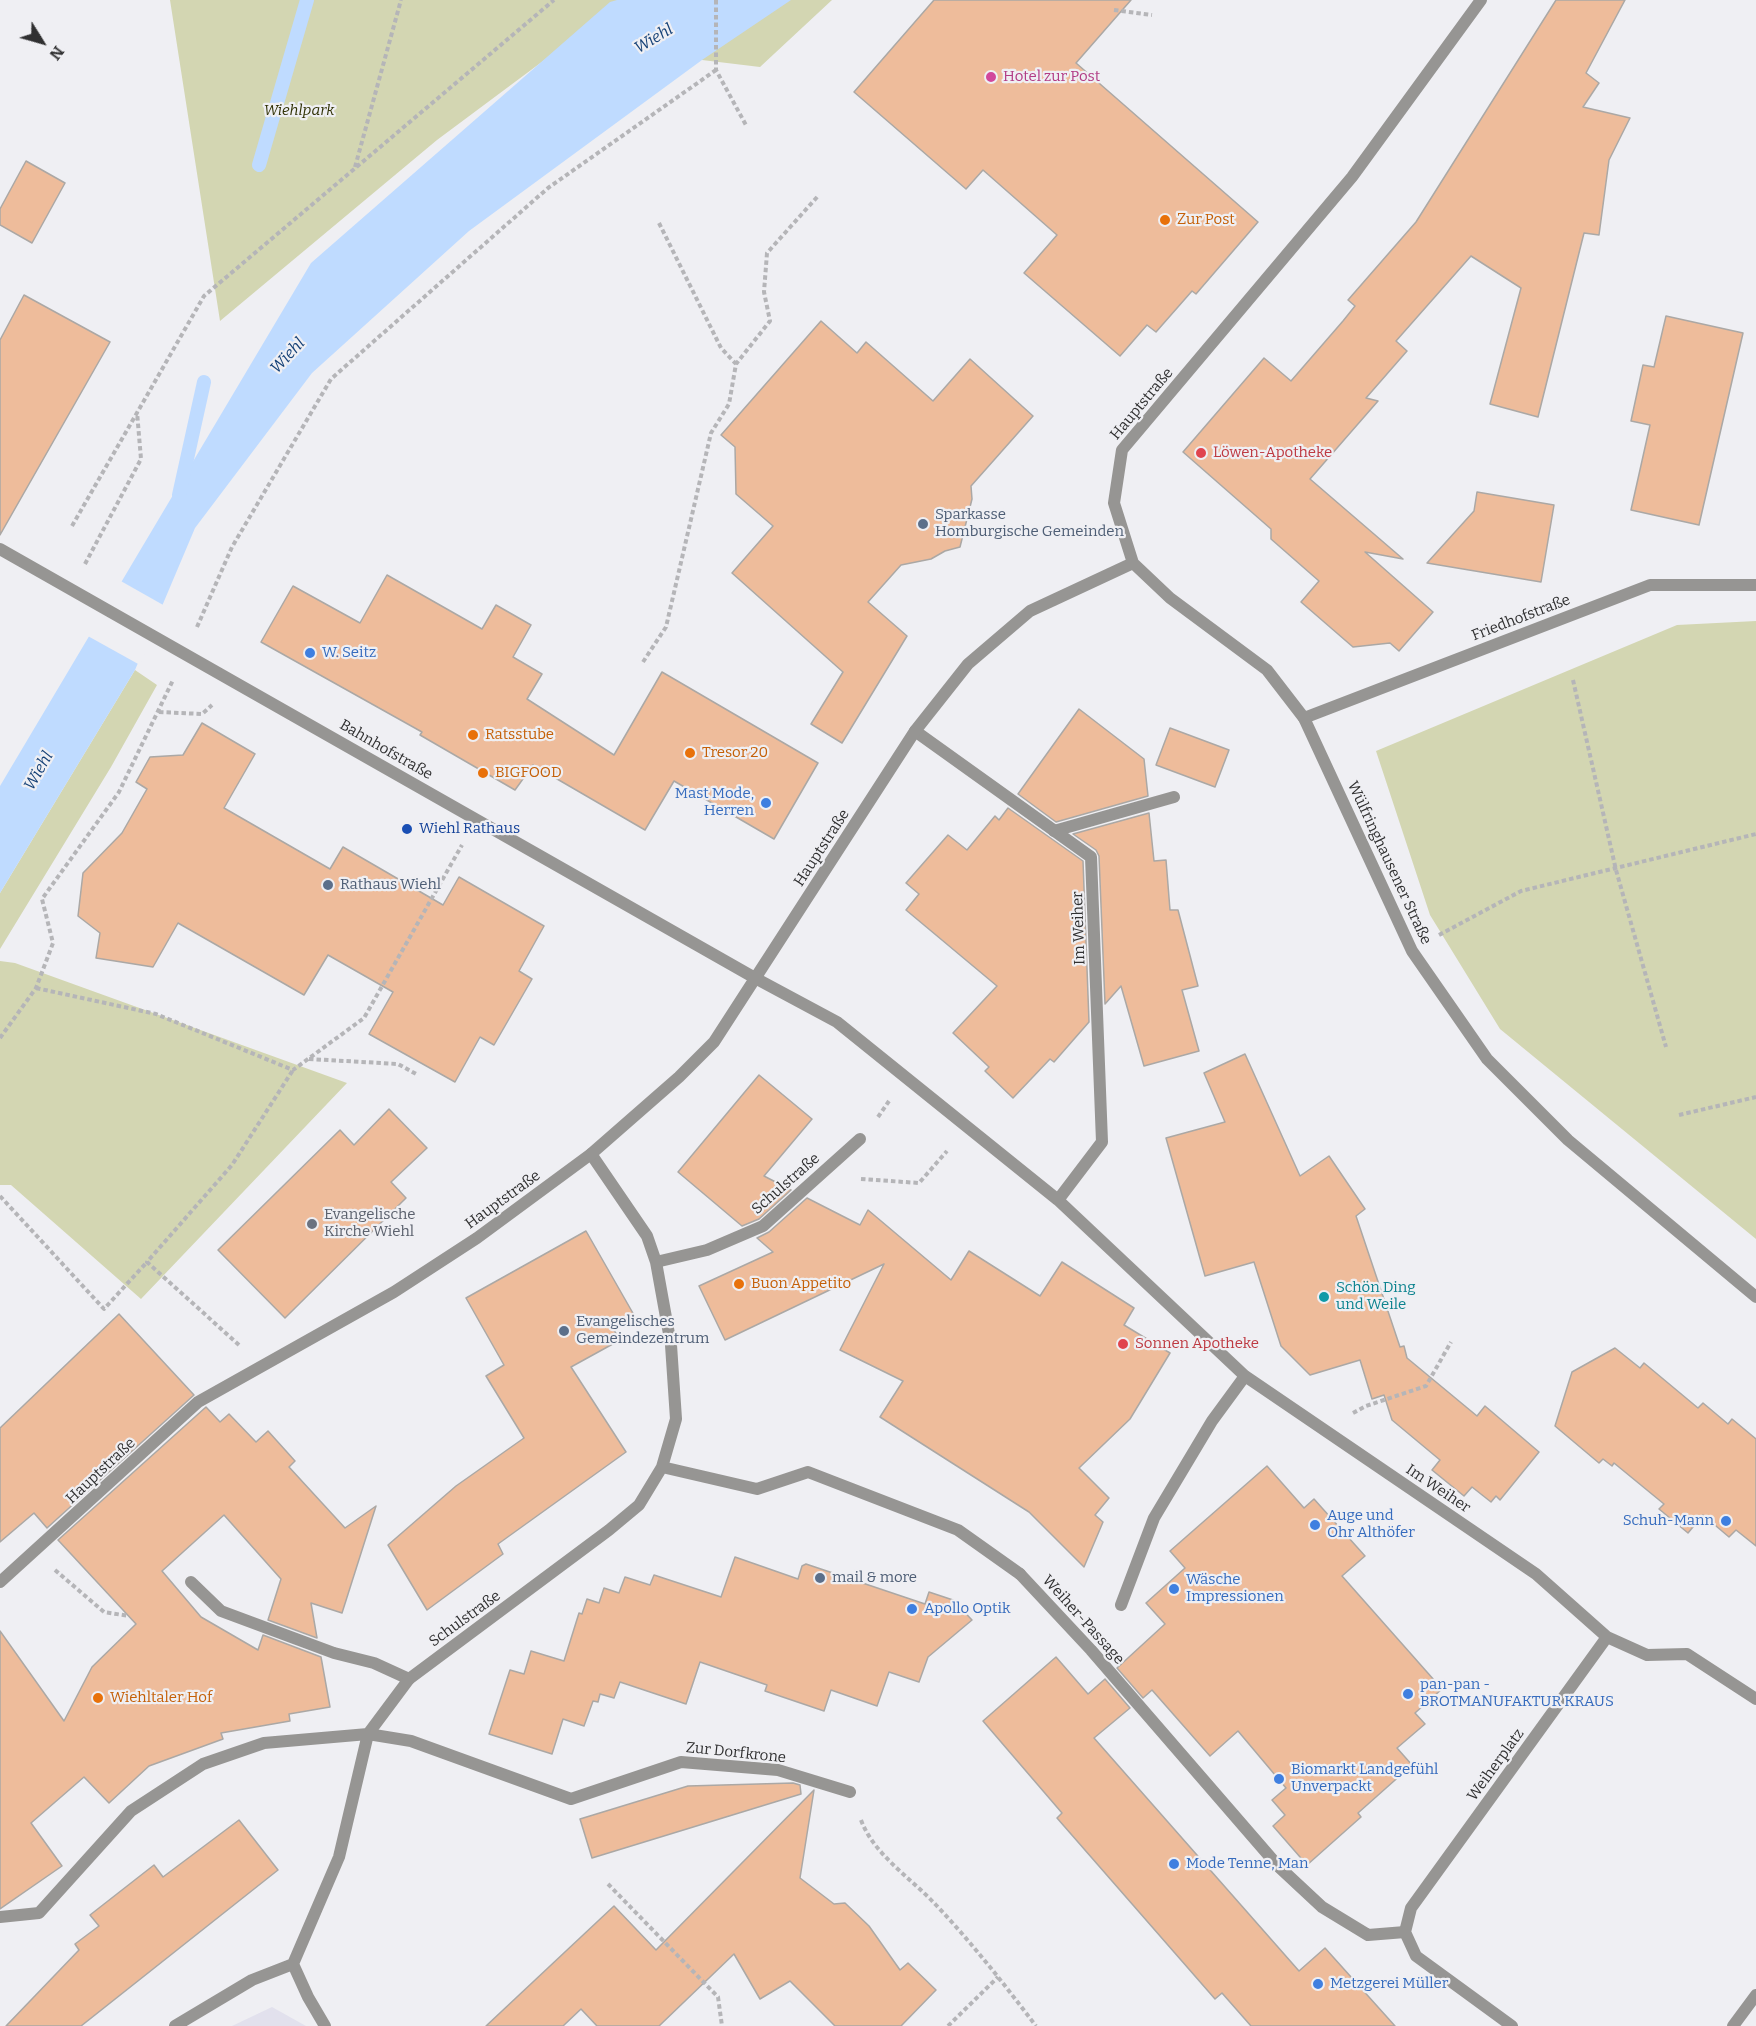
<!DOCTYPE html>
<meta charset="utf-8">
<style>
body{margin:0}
#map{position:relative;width:1756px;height:2026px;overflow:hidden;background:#efeff3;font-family:Bitter,serif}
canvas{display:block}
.north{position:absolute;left:12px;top:12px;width:60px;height:60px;-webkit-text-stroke:4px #efeff3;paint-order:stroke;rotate:127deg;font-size:16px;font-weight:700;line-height:24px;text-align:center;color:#303031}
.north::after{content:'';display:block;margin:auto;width:21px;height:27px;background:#303031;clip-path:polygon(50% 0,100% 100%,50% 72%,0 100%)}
</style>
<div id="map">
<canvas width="1756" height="2026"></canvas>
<div class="north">N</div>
</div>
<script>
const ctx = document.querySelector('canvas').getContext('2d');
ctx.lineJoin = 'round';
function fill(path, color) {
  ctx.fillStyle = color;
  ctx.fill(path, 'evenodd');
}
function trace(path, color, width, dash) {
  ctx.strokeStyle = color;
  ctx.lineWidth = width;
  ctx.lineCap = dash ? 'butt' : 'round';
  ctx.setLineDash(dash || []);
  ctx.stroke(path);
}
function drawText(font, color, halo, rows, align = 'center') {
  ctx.font = font + ' Bitter,serif';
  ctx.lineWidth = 4.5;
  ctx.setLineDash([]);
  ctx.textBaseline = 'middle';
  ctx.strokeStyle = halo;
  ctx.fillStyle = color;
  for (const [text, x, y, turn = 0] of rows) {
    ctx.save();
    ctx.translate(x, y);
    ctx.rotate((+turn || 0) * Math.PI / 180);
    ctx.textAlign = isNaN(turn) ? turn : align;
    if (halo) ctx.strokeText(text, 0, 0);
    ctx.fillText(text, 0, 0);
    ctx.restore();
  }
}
fill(new Path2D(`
 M 272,2007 L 306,2026 L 232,2026 Z`), '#e2e1ed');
fill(new Path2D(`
 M 170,0 L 625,0 L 437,140 L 220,321 Z
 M 696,0 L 832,0 L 760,67 L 702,60 Z
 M 1756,621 L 1756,1239 L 1500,1029 L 1430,915 L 1376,751 L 1677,625 Z
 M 135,670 L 157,685 L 111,767 L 0,949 L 0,893 Z
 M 0,961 L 15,963 L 347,1083 L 141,1299 L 11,1185 L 0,1185 Z`), '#d3d6b2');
fill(new Path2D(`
 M 617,0 L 791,0 L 702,60 L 469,231 L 312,373 L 195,528 L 135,670 L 0,893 L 0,786 L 311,263 L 610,2 Z`), '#bfdbff');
fill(new Path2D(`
 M 119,580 L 165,606 L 140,665 L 86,635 Z`), '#efeff3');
trace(new Path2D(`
 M 259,165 L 307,0
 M 179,495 L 204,382`), '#bfdbff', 14);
const building = new Path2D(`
 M 934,0 L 1131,0 L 1076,63 L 1258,222 L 1196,294 L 1192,291 L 1156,332 L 1147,325 L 1120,356 L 1024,273 L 1057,235 L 983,170 L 966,189 L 854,92 Z
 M 1556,0 L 1625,0 L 1586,73 L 1599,83 L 1583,107 L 1630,118 L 1609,160 L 1599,235 L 1584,233 L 1538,417 L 1490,404 L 1521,288 L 1471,256 L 1396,341 L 1407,351 L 1366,398 L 1378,401 L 1310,479 L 1403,559 L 1365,552 L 1433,612 L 1399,651 L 1390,643 L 1353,647 L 1301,602 L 1319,581 L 1271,539 L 1271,529 L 1183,452 L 1264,358 L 1291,381 L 1343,321 L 1355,306 L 1348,300 L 1416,222 Z
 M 26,161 L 65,183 L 32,243 L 0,225 L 0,209 Z
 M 24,295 L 110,342 L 0,535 L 0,340 Z
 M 1666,316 L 1743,333 L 1699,525 L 1631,510 L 1650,425 L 1631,421 L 1643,365 L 1654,367 Z
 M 821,321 L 857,353 L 866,342 L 933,401 L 970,359 L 1033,416 L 971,486 L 972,499 L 960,547 L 945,551 L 931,559 L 901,565 L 868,602 L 907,636 L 842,743 L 811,724 L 843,672 L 732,573 L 773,526 L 736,494 L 735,447 L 721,435 Z
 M 1477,492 L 1554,505 L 1541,582 L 1427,563 L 1474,511 Z
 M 387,575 L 482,629 L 496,605 L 531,625 L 513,657 L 542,674 L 527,699 L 614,755 L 662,672 L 818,763 L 774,839 L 674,781 L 645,830 L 533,765 L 515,790 L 420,735 L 422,732 L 261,642 L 293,586 L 360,623 Z
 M 1079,709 L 1144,759 L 1148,796 L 1056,822 L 1018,794 Z
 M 202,723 L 255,754 L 224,808 L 330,869 L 343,847 L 443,905 L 459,877 L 544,926 L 519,971 L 532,979 L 494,1045 L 480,1037 L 455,1082 L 369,1034 L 393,992 L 328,955 L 304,995 L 178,923 L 153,967 L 96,958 L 100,933 L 78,916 L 83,873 L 122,833 L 147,789 L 136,782 L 150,757 L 183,755 Z
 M 1170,728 L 1229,750 L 1215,787 L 1156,765 Z
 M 1008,808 L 1083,861 L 1089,1022 L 1054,1062 L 1050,1059 L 1013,1098 L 985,1071 L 989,1067 L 953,1033 L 997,986 L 906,910 L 919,894 L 906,883 L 948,835 L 967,850 L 995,816 L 999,820 Z
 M 1149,813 L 1154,861 L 1166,860 L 1170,910 L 1178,910 L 1198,986 L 1182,990 L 1199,1051 L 1144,1066 L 1121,986 L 1105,1004 L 1099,856 L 1096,850 L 1073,834 Z
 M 1245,1054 L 1300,1176 L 1329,1156 L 1365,1209 L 1356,1216 L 1400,1347 L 1404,1346 L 1407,1358 L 1477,1416 L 1485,1406 L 1539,1452 L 1500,1500 L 1496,1496 L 1491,1502 L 1472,1487 L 1464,1496 L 1432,1470 L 1440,1460 L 1392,1420 L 1384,1395 L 1372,1399 L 1360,1360 L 1310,1375 L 1281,1346 L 1254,1262 L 1205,1276 L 1166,1138 L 1225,1122 L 1204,1073 Z
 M 759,1075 L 812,1119 L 764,1176 L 791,1190 L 759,1219 L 742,1226 L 678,1172 Z
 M 389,1109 L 427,1148 L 391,1182 L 406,1198 L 285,1318 L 218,1250 L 340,1130 L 354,1145 Z
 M 807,1198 L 860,1225 L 868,1210 L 951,1280 L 969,1251 L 1040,1296 L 1062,1262 L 1134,1308 L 1124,1325 L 1170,1353 L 1130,1419 L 1079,1468 L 1109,1498 L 1095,1515 L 1103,1522 L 1084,1567 L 1029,1512 L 880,1417 L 903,1381 L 840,1350 L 884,1264 L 725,1340 L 699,1286 L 773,1252 L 757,1238 L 769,1232 Z
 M 586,1231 L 634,1315 L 612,1327 L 620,1340 L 571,1367 L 626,1452 L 498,1544 L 503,1554 L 427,1610 L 388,1545 L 456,1486 L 524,1438 L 486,1376 L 504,1365 L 466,1298 Z
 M 119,1314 L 194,1395 L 47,1528 L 34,1513 L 0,1542 L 0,1428 Z
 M 1615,1348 L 1640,1368 L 1644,1363 L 1698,1408 L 1703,1403 L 1728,1424 L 1732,1419 L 1756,1439 L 1756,1546 L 1736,1530 L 1729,1537 L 1703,1515 L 1688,1533 L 1659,1509 L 1664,1504 L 1614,1463 L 1612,1466 L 1603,1459 L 1599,1463 L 1555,1426 L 1572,1372 Z
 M 206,1407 L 220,1422 L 229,1414 L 256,1442 L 268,1431 L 295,1461 L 289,1467 L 345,1528 L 376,1506 L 342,1613 L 311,1603 L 317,1638 L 268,1620 L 281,1579 L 224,1515 L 162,1571 L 201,1617 L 258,1650 L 263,1635 L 321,1657 L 330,1707 L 289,1714 L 290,1721 L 221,1733 L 223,1739 L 149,1766 L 109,1803 L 84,1777 L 31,1823 L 62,1866 L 0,1909 L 0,1631 L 64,1721 L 92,1667 L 136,1624 L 58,1540 Z
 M 1267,1466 L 1304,1508 L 1314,1499 L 1365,1556 L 1342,1576 L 1442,1689 L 1415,1713 L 1425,1724 L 1397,1748 L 1412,1765 L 1358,1813 L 1361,1817 L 1307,1865 L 1273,1826 L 1285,1815 L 1272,1800 L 1286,1788 L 1238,1731 L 1210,1756 L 1152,1690 L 1143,1698 L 1117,1668 L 1165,1624 L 1146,1603 L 1185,1568 L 1170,1551 Z
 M 735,1557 L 798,1579 L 802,1566 L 806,1564 L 925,1604 L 929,1592 L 953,1600 L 972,1620 L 928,1657 L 919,1682 L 889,1672 L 877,1706 L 831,1690 L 824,1711 L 765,1691 L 767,1685 L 700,1662 L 686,1704 L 620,1682 L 614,1698 L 600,1694 L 598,1702 L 593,1701 L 584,1726 L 563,1719 L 552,1754 L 489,1734 L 510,1670 L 524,1674 L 531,1651 L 564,1661 L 579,1613 L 582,1614 L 587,1599 L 599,1603 L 604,1588 L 619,1593 L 625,1577 L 650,1585 L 654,1575 L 721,1597 Z
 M 1056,1657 L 1088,1694 L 1105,1679 L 1130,1708 L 1094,1738 L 1299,1971 L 1325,1948 L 1395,2026 L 1251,2026 L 1222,1993 L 1215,1999 L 1057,1818 L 1062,1813 L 983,1721 Z
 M 793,1783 L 800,1785 L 801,1794 L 592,1858 L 580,1819 L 688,1786 Z
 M 814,1790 L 800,1878 L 834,1904 L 845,1903 L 869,1926 L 900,1970 L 908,1963 L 936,1990 L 901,2026 L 835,2026 L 790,1981 L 760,1999 L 734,1954 L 659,2026 L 597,2026 L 581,2009 L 563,2026 L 486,2026 L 614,1906 L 656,1950 Z
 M 239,1820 L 278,1870 L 81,2026 L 6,2026 L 79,1950 L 75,1944 L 99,1926 L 90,1915 L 154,1865 L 163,1877 Z`);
fill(building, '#eebc9b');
trace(building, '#aba8a5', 1.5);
trace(new Path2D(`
 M 716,0 L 716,70 L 747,127
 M 1114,10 L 1152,15
 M 355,167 L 401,0
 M 659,223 L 721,348 L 736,364
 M 72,526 L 204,296 L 554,0
 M 85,564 L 141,459 L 137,412
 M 197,627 L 232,547 L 331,379 L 548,188 L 716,70
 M 643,662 L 666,627 L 711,433 L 729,404 L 736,364 L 770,321 L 764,292 L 767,253 L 818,196
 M 1573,680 L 1616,870 L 1666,1047
 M 159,712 L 202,714 L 212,705
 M 1439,935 L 1521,891 L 1756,834
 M 36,988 L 156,1014 L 293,1070 L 364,1018 L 462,845
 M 0,1038 L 36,988 L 53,943 L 42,899 L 119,792 L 173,680
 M 309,1059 L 398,1064 L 418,1075
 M 1679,1115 L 1756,1097
 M 878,1117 L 889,1101
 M 861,1179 L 919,1183 L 947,1151
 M 0,1196 L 104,1309 L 147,1262
 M 239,1345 L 147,1262 L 232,1165 L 293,1070
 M 1353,1413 L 1366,1406 L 1426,1386 L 1451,1342
 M 55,1570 L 104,1612 L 129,1616
 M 861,1820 C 874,1855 911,1878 936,1905 C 972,1943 1004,1984 1036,2026
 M 608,1884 L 718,1997 L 722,2026
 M 948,2026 L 998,1977`), '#b5b5b8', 4, [4.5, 3]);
trace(new Path2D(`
 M 1054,831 L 1174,797
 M 191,1582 L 221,1611 L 334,1653 L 374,1663 L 409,1679`), '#969593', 12);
trace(new Path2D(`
 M 1020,1574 L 1091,1650 L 1278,1866 L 1322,1907 L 1368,1935 L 1405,1932`), '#969593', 12);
trace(new Path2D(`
 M 1304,718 L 1650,585 L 1756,585
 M 915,731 L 1091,857 L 1102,1142 L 1058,1200
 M 755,978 L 837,1022 L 1058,1200 L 1245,1376 L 1536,1574 L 1607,1637
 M 656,1262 L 707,1250 L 763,1226 L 860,1139
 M 662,1467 L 757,1489 L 808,1472 L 958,1530 L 1020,1574
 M 1121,1605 L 1154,1518 L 1212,1421 L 1245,1376
 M 0,1917 L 39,1913 L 131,1811 L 203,1764 L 264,1743 L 368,1734 L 411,1741 L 571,1799 L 681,1762 L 778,1770 L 850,1792
 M 175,2026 L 252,1980 L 293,1964
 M 325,2026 L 308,1997 L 293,1964 L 339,1857 L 368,1734 L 409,1679 L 609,1530 L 639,1505 L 662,1467 L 676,1419 L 671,1345 L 656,1262 L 647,1236 L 591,1154
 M 1512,2026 L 1416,1956 L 1405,1932 L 1411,1908 L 1607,1637 L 1647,1655 L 1687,1654 L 1756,1699
 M 1733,2026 L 1756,1995`), '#969593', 12);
trace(new Path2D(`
 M 1481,0 L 1352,177 L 1122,450 L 1114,503 L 1133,563 L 1170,598 L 1267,670 L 1304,718 L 1412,951 L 1487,1059 L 1568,1140 L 1756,1297
 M 0,549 L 755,978
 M 0,1582 L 198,1402 L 394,1292 L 477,1238 L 591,1154 L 679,1077 L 714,1042 L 915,731 L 968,664 L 1030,611 L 1133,563`), '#969593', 12);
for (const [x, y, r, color] of [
 [991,77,6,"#d1479c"],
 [1165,220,6,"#e8710a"],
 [1201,453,6,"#e0444e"],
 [923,524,6,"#5c6f8a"],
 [310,653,6,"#3f7fe0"],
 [473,735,6,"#e8710a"],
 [690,753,6,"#e8710a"],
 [483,773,6,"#e8710a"],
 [766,803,6,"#3f7fe0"],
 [407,829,6,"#1a4fb4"],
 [328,885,6,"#5c6f8a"],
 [312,1224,6,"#6b7280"],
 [739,1284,6,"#e8710a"],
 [1324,1297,6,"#0f9aa8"],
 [564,1331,6,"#5c6f8a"],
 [1123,1344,6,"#e0444e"],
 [1726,1521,6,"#3f7fe0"],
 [1315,1525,6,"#3f7fe0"],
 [820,1578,6,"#5c6f8a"],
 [1174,1589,6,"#3f7fe0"],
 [912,1609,6,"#3f7fe0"],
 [1408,1694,6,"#3f7fe0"],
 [98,1698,6,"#e8710a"],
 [1279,1779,6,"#3f7fe0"],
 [1174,1864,6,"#3f7fe0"],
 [1318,1984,6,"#3f7fe0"]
]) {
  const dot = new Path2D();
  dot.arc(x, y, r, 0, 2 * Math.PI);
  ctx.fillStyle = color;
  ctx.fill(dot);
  trace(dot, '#efeff3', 2);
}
drawText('15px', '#b23c85', '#efeff3', [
 ["Hotel zur Post",1003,77]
], 'left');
drawText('italic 15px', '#313205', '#efeff3', [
 ["Wiehlpark",299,111]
]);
drawText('15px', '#c56008', '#efeff3', [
 ["Zur Post",1177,220],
 ["Ratsstube",485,735],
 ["Tresor 20",702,753],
 ["BIGFOOD",495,773],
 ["Buon Appetito",751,1284],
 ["Wiehltaler Hof",110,1698]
], 'left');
drawText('15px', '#303031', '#efeff3', [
 ["Hauptstraße",1142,404,-50],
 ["Friedhofstraße",1521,618,-21],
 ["Bahnhofstraße",386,750,30],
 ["Hauptstraße",822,848,-57],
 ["Wülfringhausener Straße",1389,863,65],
 ["Im Weiher",1079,928,-92],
 ["Schulstraße",786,1184,-41],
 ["Hauptstraße",503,1200,-36],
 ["Hauptstraße",101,1471,-43],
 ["Im Weiher",1438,1489,34],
 ["Schulstraße",465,1619,-36],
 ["Weiher-Passage",1083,1620,48],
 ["Zur Dorfkrone",736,1753,6],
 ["Weiherplatz",1496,1765,-54]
]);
drawText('15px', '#be3a42', '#efeff3', [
 ["Löwen-Apotheke",1213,453],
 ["Sonnen Apotheke",1135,1344]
], 'left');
drawText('15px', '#4e5e75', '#efeff3', [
 ["Sparkasse",935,515],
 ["Homburgische Gemeinden",935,532],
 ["Rathaus Wiehl",340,885],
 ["Evangelisches",576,1322],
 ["Gemeindezentrum",576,1339],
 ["mail & more",832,1578]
], 'left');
drawText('15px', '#366cbe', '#efeff3', [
 ["W. Seitz",322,653],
 ["Mast Mode,",754,794,"right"],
 ["Herren",754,811,"right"],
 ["Auge und",1327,1516],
 ["Ohr Althöfer",1327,1533],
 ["Schuh-Mann",1714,1521,"right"],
 ["Wäsche",1186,1580],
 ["Impressionen",1186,1597],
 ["Apollo Optik",924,1609],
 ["pan-pan -",1420,1685],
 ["BROTMANUFAKTUR KRAUS",1420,1702],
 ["Biomarkt Landgefühl",1291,1770],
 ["Unverpackt",1291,1787],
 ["Mode Tenne, Man",1186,1864],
 ["Metzgerei Müller",1330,1984]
], 'left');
drawText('15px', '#164399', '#efeff3', [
 ["Wiehl Rathaus",419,829]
], 'left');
drawText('15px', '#5b616d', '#efeff3', [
 ["Evangelische",324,1215],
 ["Kirche Wiehl",324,1232]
], 'left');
drawText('15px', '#0d838f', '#efeff3', [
 ["Schön Ding",1336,1288],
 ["und Weile",1336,1305]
], 'left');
drawText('italic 16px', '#154177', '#efeff3', [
 ["Wiehl",654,39,-31],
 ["Wiehl",288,356,-47],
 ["Wiehl",39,771,-60]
]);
</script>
